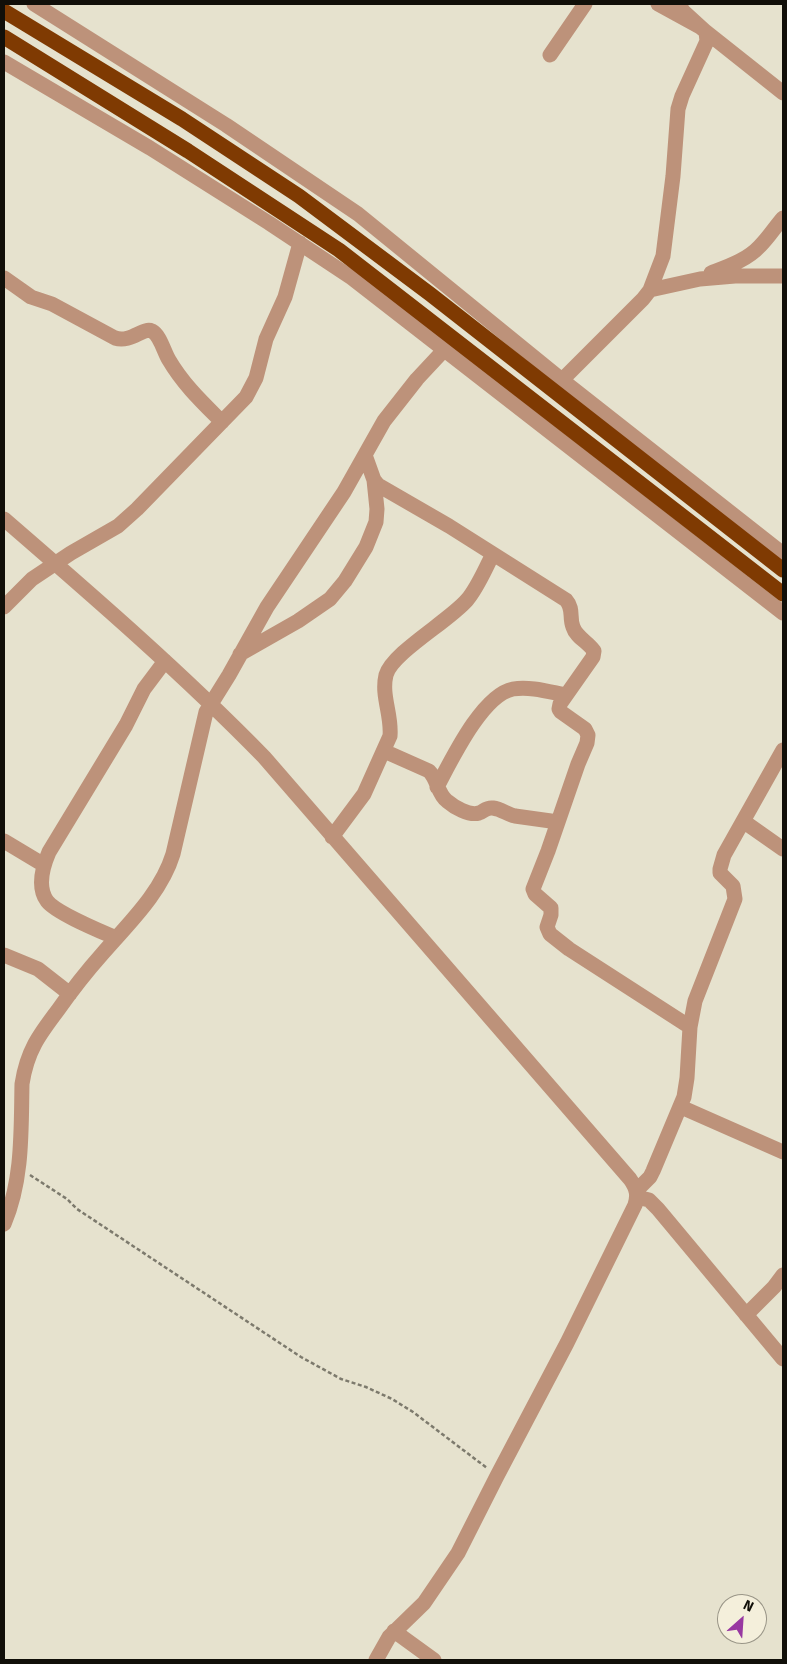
<!DOCTYPE html>
<style>
body{margin:0}
#map{position:relative;width:787px;height:1664px;overflow:hidden;background:#e6e2ce;font-family:"Fira Sans",sans-serif}
canvas{display:block}
.frame{position:absolute;inset:0;border:5px solid #110f09;pointer-events:none}
.north{position:absolute;left:717px;top:1594px;width:50px;height:50px;box-sizing:border-box;background:#f4efdb;border:1px solid #999587;border-radius:50%;rotate:26deg;font-size:14px;font-weight:700;line-height:20px;text-align:center;color:#110f09}
.north::after{content:'';display:block;margin:auto;width:18px;height:22px;background:#9838a1;clip-path:polygon(50% 0,100% 100%,50% 72%,0 100%)}
</style>
<div id="map">
<canvas width="787" height="1664"></canvas>
<div class="frame"></div>
<div class="north">N</div>
</div>
<script>
const ctx = document.querySelector('canvas').getContext('2d');
ctx.lineJoin = 'round';
function trace(path, color, width, dash) {
  ctx.strokeStyle = color;
  ctx.lineWidth = width;
  ctx.lineCap = dash ? 'butt' : 'round';
  ctx.setLineDash(dash || []);
  ctx.stroke(path);
}
trace(new Path2D(`
 M 30,1175 L 67,1199 L 77,1209 L 301,1357 L 341,1379 L 366,1387 L 392,1399 L 413,1412 L 487,1468`), '#7d7a6d', 2.5, [4, 2.5]);
trace(new Path2D(`
 M 34,4 L 226,125 L 358,214 L 562,380 L 783,554
 M 658,4 L 700,27 L 783,93
 M 550,55 L 585,4
 M 4,62 L 150,148 L 269,223 L 352,278 L 783,613
 M 711,273 C 729,266 747,260 760,246 C 769,237 775,227 783,218
 M 4,278 L 31,297 L 52,304 L 115,338 C 131,343 143,327 152,331 C 160,335 164,352 169,360 C 183,384 202,402 222,422
 M 650,290 L 700,279 L 735,276 L 783,276
 M 562,380 L 643,299 L 650,290 L 663,256 L 673,176 L 678,109 L 682,96 L 707,41 L 706,32 L 683,11 L 679,4
 M 365,455 L 374,480 L 378,485 L 449,526 L 566,600 C 574,609 569,617 573,627 C 576,637 588,642 594,651 L 593,657 L 560,704 L 559,709 L 561,712 L 585,729 L 588,735 L 587,743 L 578,764 L 548,851 L 533,889 L 535,894 L 551,908 L 551,915 L 547,927 L 550,934 L 569,949 L 690,1027
 M 4,519 C 93,596 182,673 264,757 L 630,1179 C 637,1189 638,1195 635,1205 L 567,1343 L 497,1476 L 458,1553 L 424,1603 L 389,1637 L 376,1660
 M 4,607 L 32,579 L 71,553 L 118,526 L 137,509 L 246,397 L 256,378 L 266,339 L 285,297 L 300,243
 M 240,654 L 298,621 L 330,599 L 345,581 L 366,547 L 376,522 L 377,509 L 374,480
 M 384,751 L 429,771 C 438,780 437,793 447,801 C 454,807 469,816 479,813 C 485,811 486,807 493,808 C 501,809 507,814 515,816 C 529,818 544,820 558,822
 M 437,787 C 451,761 482,695 513,689 C 530,686 550,692 566,695
 M 743,821 L 783,849
 M 332,837 L 364,794 L 390,736 C 392,715 381,696 386,675 C 392,653 449,621 467,600 C 478,587 485,569 493,554
 M 4,841 L 44,865
 M 116,938 C 100,931 56,913 47,901 C 37,887 43,866 49,852 L 126,725 L 144,689 L 165,661
 M 4,955 L 38,969 L 70,994
 M 681,1107 L 783,1152
 M 637,1190 L 650,1177 L 653,1171 L 684,1097 L 687,1078 L 690,1027 L 695,1001 L 735,899 L 733,886 L 720,873 L 720,869 L 724,855 L 783,750
 M 637,1197 L 649,1200 L 658,1209 L 783,1359
 M 4,1224 C 23,1180 21,1130 22,1084 C 27,1051 39,1035 58,1010 C 72,990 87,971 103,953 C 129,923 161,893 173,854 L 206,712 L 229,675 L 267,607 L 344,492 L 384,421 L 417,379 L 445,349
 M 746,1315 L 774,1287 L 783,1275
 M 394,1631 L 434,1660`), '#bd927a', 15);
trace(new Path2D(`
 M 4,11 L 182,119 L 299,196 L 430,294 L 783,570
 M 4,37 L 188,151 L 339,250 L 783,594`), '#7f3a02', 15);
</script>
